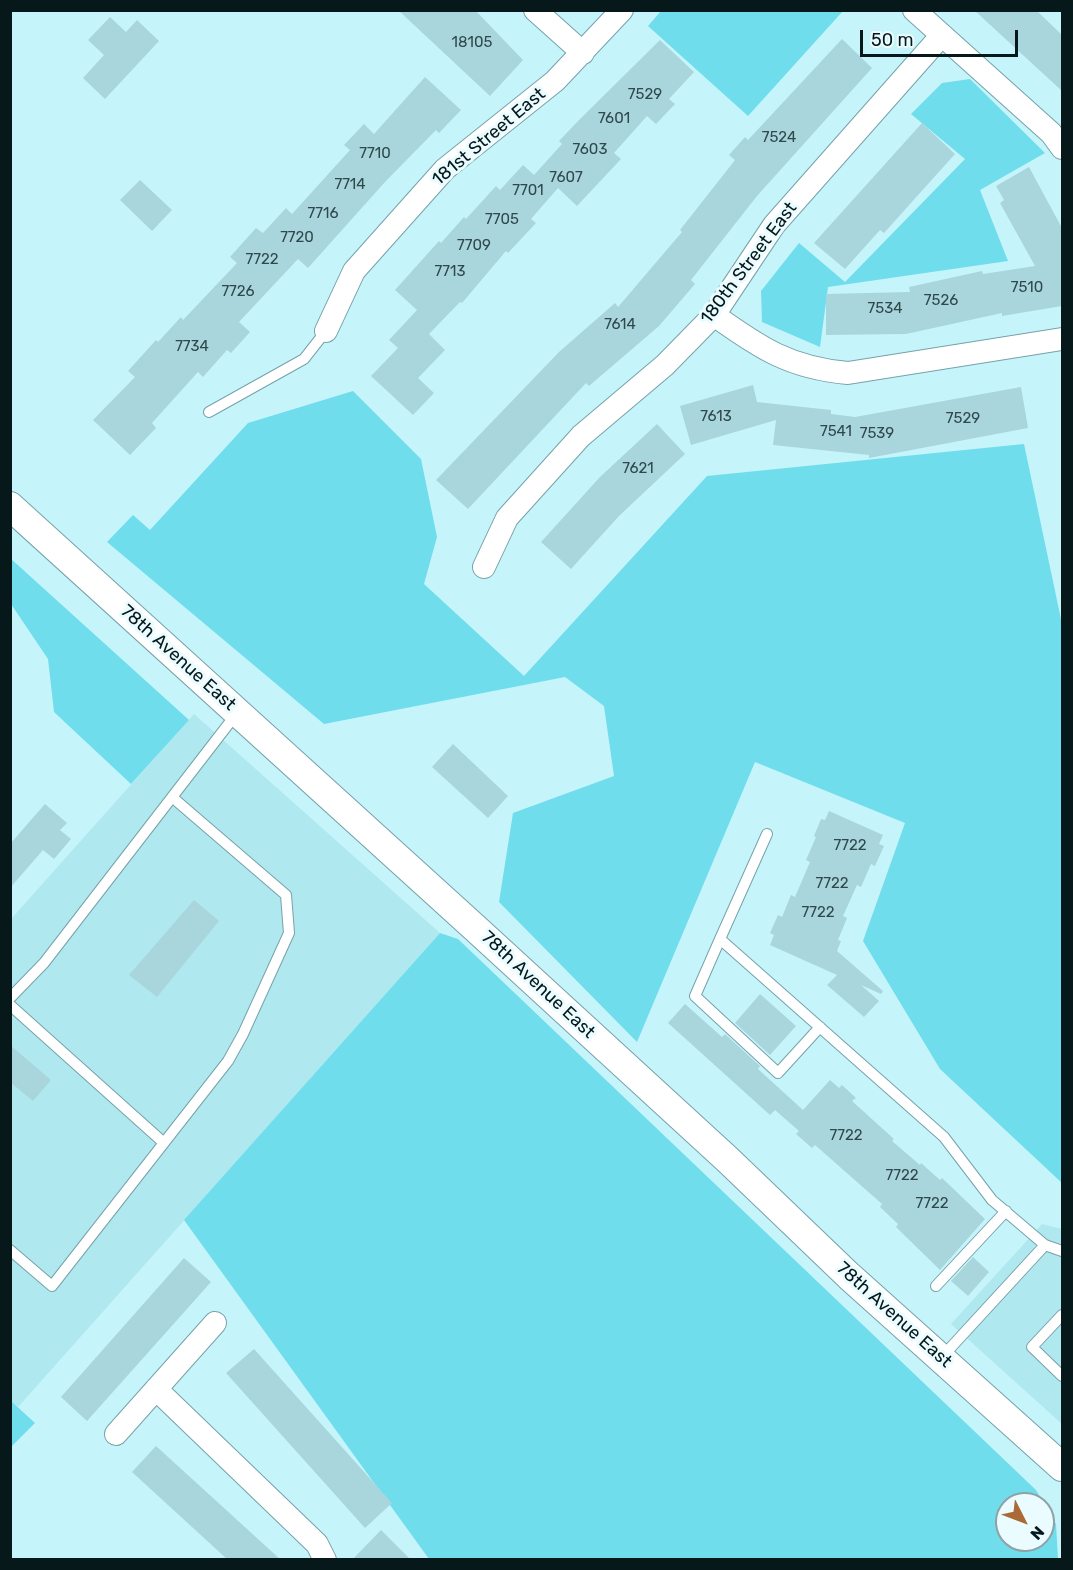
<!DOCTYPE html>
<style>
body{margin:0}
#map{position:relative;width:1073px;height:1570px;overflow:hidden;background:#c6f4fb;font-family:Rubik,sans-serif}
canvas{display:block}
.frame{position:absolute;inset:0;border:12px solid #06181a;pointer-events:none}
.north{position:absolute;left:995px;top:1492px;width:60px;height:60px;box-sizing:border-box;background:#eafcff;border:2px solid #8fa1a3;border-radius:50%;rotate:132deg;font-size:16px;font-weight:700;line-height:24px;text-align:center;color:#06181a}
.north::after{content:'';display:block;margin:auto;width:21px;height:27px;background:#ab6a35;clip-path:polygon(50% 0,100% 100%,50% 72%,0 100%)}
.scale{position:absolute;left:860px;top:30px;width:158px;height:27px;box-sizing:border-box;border:3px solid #06181a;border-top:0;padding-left:8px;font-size:18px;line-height:21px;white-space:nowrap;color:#06181a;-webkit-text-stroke:4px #eafcff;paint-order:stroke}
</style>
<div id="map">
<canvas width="1073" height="1570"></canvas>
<div class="frame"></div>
<div class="north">N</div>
<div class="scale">50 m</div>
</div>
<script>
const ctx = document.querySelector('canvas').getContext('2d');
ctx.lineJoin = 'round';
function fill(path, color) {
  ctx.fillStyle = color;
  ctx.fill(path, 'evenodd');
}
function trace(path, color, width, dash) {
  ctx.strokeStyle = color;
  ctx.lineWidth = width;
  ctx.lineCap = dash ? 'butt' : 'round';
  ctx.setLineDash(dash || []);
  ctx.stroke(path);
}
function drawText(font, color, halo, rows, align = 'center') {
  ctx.font = font + ' Rubik,sans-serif';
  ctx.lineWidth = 6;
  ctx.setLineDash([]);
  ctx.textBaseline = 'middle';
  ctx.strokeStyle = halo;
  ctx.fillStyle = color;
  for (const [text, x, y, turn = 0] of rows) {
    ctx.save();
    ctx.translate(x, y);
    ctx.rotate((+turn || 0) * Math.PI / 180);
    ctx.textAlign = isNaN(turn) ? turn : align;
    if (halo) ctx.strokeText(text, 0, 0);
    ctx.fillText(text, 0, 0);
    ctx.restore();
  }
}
fill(new Path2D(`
 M 194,714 L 440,933 L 18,1407 L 11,1401 L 11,919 Z
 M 1042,1224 L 1062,1229 L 1062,1424 L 951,1324 Z`), '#b0e8f0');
fill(new Path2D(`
 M 661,11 L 661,10 L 843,11 L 748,116 L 648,26 Z
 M 970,79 L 1045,153 L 980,190 L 1008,261 L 828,287 L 820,347 L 762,322 L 761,291 L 799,243 L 845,282 L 965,159 L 911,114 L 942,83 Z
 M 353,391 L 421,459 L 437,537 L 424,584 L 524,676 L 707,476 L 1024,444 L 1062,624 L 1062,1183 L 940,1069 L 863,941 L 905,823 L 755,762 L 637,1042 L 499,902 L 513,813 L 614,776 L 604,706 L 565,677 L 324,724 L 107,542 L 133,515 L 150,530 L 248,423 Z
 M 10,558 L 189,720 L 131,784 L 54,712 L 48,659 L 11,604 Z
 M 440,933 L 458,939 L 1036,1490 L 1056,1524 L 1058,1559 L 429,1559 L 184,1220 ZM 1007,1504 L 1043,1504 L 1043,1540 L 1007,1540 Z
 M 11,1401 L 35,1423 L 11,1447 Z`), '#6fddec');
fill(new Path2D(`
 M 398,10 L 475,10 L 523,60 L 490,96 Z
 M 974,10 L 1036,10 L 1062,35 L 1062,91 Z
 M 110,17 L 126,32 L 137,20 L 159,41 L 105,99 L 83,78 L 104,55 L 88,40 Z
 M 842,39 L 872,68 L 757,196 L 691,280 L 695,284 L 659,326 L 589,386 L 586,383 L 468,509 L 436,480 L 559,352 L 615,303 L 618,307 L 682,232 L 680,230 L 735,160 L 729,155 L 745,137 L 748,140 Z
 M 660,40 L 694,72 L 669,99 L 675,104 L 656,124 L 647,116 L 614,153 L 621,159 L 577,206 L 558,188 L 531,219 L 536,223 L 508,253 L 506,251 L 462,303 L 460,302 L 429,334 L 445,350 L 418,378 L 434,393 L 413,415 L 371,376 L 398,348 L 389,340 L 417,310 L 395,290 L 439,241 L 441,243 L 464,217 L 466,219 L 496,186 L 500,190 L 523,165 L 534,175 L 562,144 L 559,141 L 579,120 Z
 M 425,77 L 461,110 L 439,133 L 436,130 L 385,182 L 308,268 L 298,259 L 239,322 L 250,332 L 231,353 L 227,350 L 203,377 L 198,372 L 152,423 L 156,428 L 130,455 L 93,420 L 135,377 L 128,371 L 156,340 L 158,342 L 181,317 L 183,320 L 237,263 L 230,257 L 256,228 L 263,233 L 286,208 L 292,214 L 350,150 L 344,145 L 364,124 L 374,134 Z
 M 922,123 L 955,154 L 884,233 L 880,230 L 845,269 L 814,243 Z
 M 1029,167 L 1062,228 L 1062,306 L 1002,316 L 1002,313 L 906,334 L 826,335 L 826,294 L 910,292 L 909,287 L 982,271 L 983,274 L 1035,266 L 1000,203 L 1004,200 L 996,186 Z
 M 140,180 L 172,210 L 152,231 L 120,200 Z
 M 753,385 L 757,402 L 831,410 L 831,414 L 855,417 L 1021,387 L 1028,428 L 869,458 L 869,455 L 773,445 L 776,420 L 691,445 L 680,406 Z
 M 657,424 L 685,454 L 619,516 L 571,569 L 541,542 L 600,477 Z
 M 453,744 L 508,796 L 488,818 L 432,767 Z
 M 45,804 L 67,823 L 60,830 L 71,839 L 54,859 L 43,850 L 10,888 L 10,844 Z
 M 829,811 L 883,835 L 879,844 L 884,846 L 875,866 L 871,864 L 861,887 L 857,885 L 843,916 L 847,918 L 838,940 L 841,941 L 837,951 L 883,991 L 881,994 L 861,985 L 879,1001 L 864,1017 L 827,985 L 837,975 L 770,945 L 774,935 L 770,933 L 778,915 L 782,917 L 791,895 L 795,897 L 810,862 L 806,860 L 816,837 L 814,836 L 821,819 L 825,820 Z
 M 194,900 L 219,921 L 157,997 L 129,975 Z
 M 760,994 L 796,1026 L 770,1055 L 735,1023 Z
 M 685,1004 L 722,1037 L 725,1034 L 760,1066 L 758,1069 L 803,1110 L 830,1080 L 839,1088 L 842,1085 L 856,1098 L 852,1101 L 894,1139 L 892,1141 L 920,1165 L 921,1163 L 940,1180 L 942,1178 L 985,1219 L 940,1270 L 896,1227 L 898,1224 L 880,1207 L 882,1204 L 815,1145 L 812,1148 L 796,1134 L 799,1131 L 775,1110 L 770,1115 L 668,1023 Z
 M 10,1045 L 51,1080 L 33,1101 L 10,1082 Z
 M 973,1257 L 989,1272 L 968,1296 L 951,1281 Z
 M 184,1258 L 211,1282 L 87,1421 L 61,1397 Z
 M 254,1349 L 392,1503 L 365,1528 L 226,1373 Z
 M 156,1446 L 281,1560 L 228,1560 L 132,1472 Z
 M 381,1530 L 411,1560 L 352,1560 Z`), '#a9d6dd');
const service = new Path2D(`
 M 209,412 L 304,359 L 326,331
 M 767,834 L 720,939 L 944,1137 L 992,1200 L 1045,1245 L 1062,1251
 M 720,939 L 695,996 L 778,1073 L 820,1027
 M 10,998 L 44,963 L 237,713
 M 10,1005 L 164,1143
 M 10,1250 L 52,1286 L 228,1061 L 243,1034 L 289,933 L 286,895 L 172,797
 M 936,1286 L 1006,1211
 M 1062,1315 L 1032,1347 L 1062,1376
 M 942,1357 L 1045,1245`);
const minor = new Path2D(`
 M 535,10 L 583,53
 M 914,10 L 1051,133 L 1062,148
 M 714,315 C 760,348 790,368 848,373 L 1062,339
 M 326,331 L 354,271 L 445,169 L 555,81 L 622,10
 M 484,567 L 507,518 L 581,436 L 665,365 L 714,315 L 774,225 L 942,35
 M 156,1389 L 317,1544 L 325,1560
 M 116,1434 L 215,1323`);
const tertiary = new Path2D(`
 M 10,506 L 474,927 L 727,1159 L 849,1276 L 1062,1467`);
trace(service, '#76a2a9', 12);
trace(minor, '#76a2a9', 24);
trace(tertiary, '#76a2a9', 30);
trace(service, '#fff', 10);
trace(minor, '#fff', 22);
trace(tertiary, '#fff', 28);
drawText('15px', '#2f484b', null, [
 ["18105",472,43],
 ["7529",645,95],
 ["7601",614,119],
 ["7524",779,138],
 ["7603",590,150],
 ["7710",375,154],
 ["7607",566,178],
 ["7714",350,185],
 ["7701",528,191],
 ["7716",323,214],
 ["7705",502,220],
 ["7720",297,238],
 ["7709",474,246],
 ["7722",262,260],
 ["7713",450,272],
 ["7510",1027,288],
 ["7726",238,292],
 ["7526",941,301],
 ["7534",885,309],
 ["7614",620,325],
 ["7734",192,347],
 ["7613",716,417],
 ["7529",963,419],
 ["7541",836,432],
 ["7539",877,434],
 ["7621",638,469],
 ["7722",850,846],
 ["7722",832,884],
 ["7722",818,913],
 ["7722",846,1136],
 ["7722",902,1176],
 ["7722",932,1204]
]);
drawText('18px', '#06181a', '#eafcff', [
 ["181st Street East",489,137,-40],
 ["180th Street East",749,263,-53],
 ["78th Avenue East",178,658,42],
 ["78th Avenue East",538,985,43],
 ["78th Avenue East",894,1315,42]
]);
</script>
